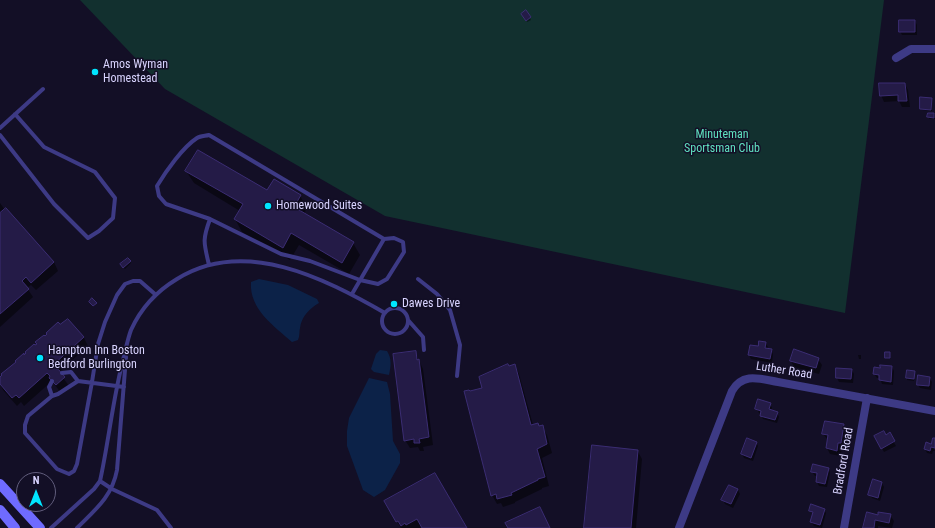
<!DOCTYPE html>
<style>
body{margin:0}
#map{position:relative;width:935px;height:528px;overflow:hidden;background:#130f26;font-family:"Roboto Condensed",sans-serif}
canvas{display:block}
.north{position:absolute;left:16px;top:472px;width:40px;height:40px;box-sizing:border-box;background:#130f26;border:1px solid #625e7d;border-radius:50%;rotate:0deg;font-size:11px;font-weight:700;line-height:16px;text-align:center;color:#d9d4ff}
.north::after{content:'';display:block;margin:auto;width:14px;height:18px;background:#00e5ff;clip-path:polygon(50% 0,100% 100%,50% 72%,0 100%)}
</style>
<div id="map">
<canvas width="935" height="528"></canvas>
<div class="north">N</div>
</div>
<script>
const ctx = document.querySelector('canvas').getContext('2d');
ctx.lineJoin = 'round';
function fill(path, color) {
  ctx.fillStyle = color;
  ctx.fill(path, 'evenodd');
}
function trace(path, color, width, dash) {
  ctx.strokeStyle = color;
  ctx.lineWidth = width;
  ctx.lineCap = dash ? 'butt' : 'round';
  ctx.setLineDash(dash || []);
  ctx.stroke(path);
}
function drawText(font, color, halo, rows, align = 'center') {
  ctx.font = font + ' "Roboto Condensed",sans-serif';
  ctx.lineWidth = 3;
  ctx.setLineDash([]);
  ctx.textBaseline = 'middle';
  ctx.strokeStyle = halo;
  ctx.fillStyle = color;
  for (const [text, x, y, turn = 0] of rows) {
    ctx.save();
    ctx.translate(x, y);
    ctx.rotate((+turn || 0) * Math.PI / 180);
    ctx.textAlign = isNaN(turn) ? turn : align;
    if (halo) ctx.strokeText(text, 0, 0);
    ctx.fillText(text, 0, 0);
    ctx.restore();
  }
}
fill(new Path2D(`
 M 80,0 L 884,0 L 845,313 L 385,216 L 165,89 Z`), '#12302f');
fill(new Path2D(`
 M 259,279 L 288,285 L 317,299 L 319,303 C 310,308 301,317 300,328 C 299,333 300,335 298,340 L 292,342 C 274,326 249,309 251,282 Z
 M 380,350 L 387,351 C 392,359 391,366 389,375 L 374,372 L 371,369 L 376,354 Z
 M 369,378 L 387,382 L 390,394 L 393,441 L 400,454 L 400,463 L 385,490 L 374,497 L 363,490 L 347,446 L 347,431 L 349,418 Z`), '#0c2248');
fill(new Path2D(`
 M 526,11 L 531,20 L 527,22 L 522,14 Z
 M 915,21 L 917,25 L 917,35 L 902,35 L 900,31 Z
 M 905,84 L 908,90 L 910,107 L 902,107 L 899,101 L 884,102 L 881,95 Z
 M 932,99 L 932,111 L 922,110 L 921,109 Z
 M 929,114 L 935,114 L 935,119 L 929,119 Z
 M 186,171 L 267,192 L 300,196 L 307,208 L 304,214 L 353,243 L 360,255 L 349,274 L 299,245 L 290,260 L 242,232 L 235,219 L 240,211 L 194,183 Z
 M 0,203 L 5,210 L 6,209 L 54,262 L 58,271 L 36,290 L 31,285 L 27,288 L 33,297 L 0,327 Z
 M 130,262 L 131,263 L 125,269 L 122,266 Z
 M 68,320 L 84,338 L 88,346 L 59,372 L 69,386 L 61,393 L 52,381 L 24,406 L 21,402 L 17,406 L 3,390 L 0,384 L 0,379 L 35,347 L 59,325 Z
 M 765,343 L 768,347 L 767,349 L 771,350 L 773,354 L 772,363 L 751,359 L 749,355 Z
 M 415,352 L 423,369 L 433,445 L 423,447 L 424,451 L 420,451 L 418,447 L 410,448 L 405,440 Z
 M 858,355 L 861,355 L 861,359 L 859,359 Z
 M 818,359 L 822,365 L 819,374 L 794,367 L 791,361 Z
 M 515,365 L 519,374 L 533,425 L 539,427 L 542,427 L 547,435 L 552,453 L 542,458 L 549,486 L 542,488 L 542,489 L 515,502 L 515,503 L 503,507 L 501,503 L 497,504 L 492,495 L 470,392 L 483,389 L 509,367 Z
 M 892,367 L 894,371 L 893,385 L 882,384 L 880,378 L 877,378 L 874,374 L 880,369 Z
 M 852,370 L 854,374 L 853,383 L 839,382 L 837,378 Z
 M 907,371 L 914,372 L 914,381 L 907,380 Z
 M 930,378 L 932,382 L 931,390 L 920,388 L 918,385 Z
 M 770,404 L 772,408 L 771,411 L 777,413 L 779,417 L 777,423 L 763,419 L 761,415 L 762,414 L 759,413 L 757,409 Z
 M 844,425 L 847,431 L 844,449 L 842,449 L 840,456 L 830,454 L 827,448 L 828,440 L 823,434 Z
 M 889,434 L 896,446 L 884,452 L 876,437 L 885,436 Z
 M 935,439 L 935,447 L 933,447 L 935,451 L 933,451 L 932,454 L 927,453 L 925,449 L 932,445 Z
 M 756,442 L 758,446 L 753,461 L 744,458 L 742,454 Z
 M 637,450 L 642,459 L 636,528 L 585,528 Z
 M 828,468 L 830,472 L 827,487 L 819,486 L 817,482 L 818,476 L 815,476 L 812,472 Z
 M 874,481 L 882,483 L 884,487 L 880,501 L 872,498 L 869,494 Z
 M 738,490 L 740,494 L 733,508 L 725,504 L 723,500 Z
 M 385,501 L 466,528 L 424,528 L 423,526 L 420,528 L 401,528 Z
 M 824,509 L 826,513 L 822,528 L 814,526 L 811,522 L 814,515 L 810,510 Z
 M 890,515 L 894,521 L 892,528 L 878,526 L 878,528 L 864,528 L 878,516 Z`), '#0007');
const building = new Path2D(`
 M 526,10 L 531,17 L 526,21 L 521,14 Z
 M 899,20 L 915,20 L 915,32 L 899,32 Z
 M 879,83 L 905,83 L 907,101 L 898,101 L 898,95 L 880,96 Z
 M 920,97 L 932,98 L 931,110 L 920,109 Z
 M 928,113 L 934,113 L 934,118 L 927,117 Z
 M 198,150 L 267,190 L 274,179 L 301,195 L 294,207 L 354,242 L 342,263 L 291,233 L 283,248 L 234,219 L 243,204 L 185,171 Z
 M 6,208 L 54,262 L 31,283 L 26,277 L 22,281 L 29,289 L 0,314 L 0,213 Z
 M 128,258 L 131,261 L 123,268 L 120,264 Z
 M 92,298 L 97,303 L 93,306 L 89,302 Z
 M 68,319 L 84,337 L 53,365 L 57,370 L 58,369 L 65,377 L 56,385 L 49,378 L 50,376 L 47,373 L 19,398 L 16,395 L 12,398 L 0,384 L 0,377 L 2,375 L 1,374 L 16,362 L 15,361 L 24,353 L 24,355 L 26,353 L 25,352 L 34,344 L 35,345 L 37,344 L 35,342 L 44,335 L 45,336 L 47,334 L 46,333 L 58,322 L 60,324 Z
 M 759,341 L 766,342 L 765,348 L 772,349 L 770,359 L 748,355 L 750,345 L 758,346 Z
 M 794,349 L 819,358 L 816,368 L 790,361 Z
 M 416,351 L 417,360 L 419,359 L 429,437 L 419,439 L 420,443 L 414,443 L 414,439 L 404,441 L 393,354 Z
 M 885,352 L 890,352 L 890,358 L 885,358 Z
 M 508,364 L 509,366 L 515,364 L 531,425 L 538,423 L 539,426 L 543,425 L 547,444 L 537,449 L 545,477 L 538,479 L 538,480 L 511,493 L 512,495 L 497,499 L 496,494 L 491,496 L 464,391 L 469,390 L 470,391 L 482,388 L 479,377 Z
 M 880,365 L 892,366 L 891,382 L 879,380 L 879,375 L 873,374 L 874,367 L 880,368 Z
 M 836,368 L 852,369 L 851,379 L 836,378 Z
 M 907,370 L 915,371 L 914,379 L 906,378 Z
 M 918,375 L 930,377 L 929,386 L 917,385 Z
 M 758,399 L 771,403 L 769,409 L 778,412 L 775,420 L 760,416 L 761,411 L 755,409 Z
 M 825,421 L 844,424 L 841,443 L 838,443 L 837,451 L 826,448 L 828,435 L 822,434 Z
 M 884,431 L 886,435 L 890,432 L 895,441 L 881,449 L 874,436 Z
 M 747,438 L 757,442 L 751,458 L 741,454 Z
 M 933,438 L 935,438 L 935,448 L 931,447 L 930,451 L 924,449 L 926,442 L 931,444 Z
 M 592,445 L 638,450 L 631,528 L 584,528 Z
 M 813,464 L 829,468 L 825,484 L 816,482 L 817,473 L 811,472 Z
 M 435,473 L 467,528 L 422,528 L 417,519 L 406,525 L 405,523 L 401,526 L 398,521 L 396,522 L 384,501 Z
 M 873,479 L 882,482 L 878,498 L 868,495 Z
 M 729,485 L 738,489 L 731,504 L 721,500 Z
 M 811,504 L 825,509 L 820,525 L 810,522 L 813,512 L 809,511 Z
 M 540,507 L 550,528 L 508,528 L 505,523 Z
 M 867,512 L 878,515 L 878,512 L 891,514 L 889,523 L 875,520 L 874,528 L 863,528 Z`);
fill(building, '#241b47');
trace(building, '#3b2d73', 1);
trace(new Path2D(`
 M 0,128 L 43,89
 M 0,135 L 54,204 L 88,238 L 99,231 L 113,218 L 115,198 L 95,172 L 44,147 L 15,114
 M 210,219 L 166,204 L 159,196 L 157,186 C 166,171 183,147 197,138 C 200,136 205,136 209,135 L 384,239
 M 209,265 C 204,243 202,241 210,219 L 281,254 L 310,261 L 360,280 L 378,284 L 387,279 L 404,252 L 403,242 L 394,238 L 384,239 L 352,294
 M 418,279 L 437,294 L 450,310 L 460,345 L 457,376
 M382 321a13 13 0 1 1 26 0a13 13 0 1 1-26 0Z
 M 408,320 L 423,337 L 424,350
 M 62,373 L 71,372 L 78,381
 M 52,381 L 49,387 L 52,396
 M 124,387 L 78,381 L 58,394 L 52,396 L 28,416 L 25,425 L 25,433 L 57,469 L 69,474 L 74,471 L 77,464 L 92,382 L 98,344 L 105,322 L 117,295 L 125,284 L 133,281 L 140,281 L 156,295
 M 100,481 L 112,489 L 157,510 L 171,528
 M 51,528 L 94,489 L 100,481 C 109,440 113,397 124,356 C 126,348 128,338 131,330 C 141,308 157,291 177,279 C 244,237 324,278 385,313
 M 77,528 C 95,510 112,497 117,470 L 126,357`), '#3d3a85', 4);
trace(new Path2D(`
 M 896,58 L 911,49 L 935,49
 M 679,528 L 732,391 C 743,372 760,379 778,382 L 935,411
 M 844,528 L 867,398`), '#3d3a85', 8);
trace(new Path2D(`
 M 0,484 L 40,528
 M 0,510 L 15,528`), '#6f6bff', 10);
for (const [x, y, r, color] of [
 [95,72,4,"#00e5ff"],
 [268,206,4,"#00e5ff"],
 [394,304,4,"#00e5ff"],
 [40,358,4,"#00e5ff"]
]) {
  const dot = new Path2D();
  dot.arc(x, y, r, 0, 2 * Math.PI);
  ctx.fillStyle = color;
  ctx.fill(dot);
  trace(dot, '#130f26', 1.5);
}
drawText('12px', '#d9d4ff', '#130f26', [
 ["Amos Wyman",103,65],
 ["Homestead",103,79],
 ["Homewood Suites",276,206],
 ["Dawes Drive",402,304],
 ["Hampton Inn Boston",48,351],
 ["Bedford Burlington",48,365]
], 'left');
drawText('12px', '#5fe0c0', '#130f26', [
 ["Minuteman",722,135],
 ["Sportsman Club",722,149]
]);
drawText('12px', '#d9d4ff', '#130f26', [
 ["Luther Road",784,371,9],
 ["Bradford Road",844,461,-80]
]);
</script>
